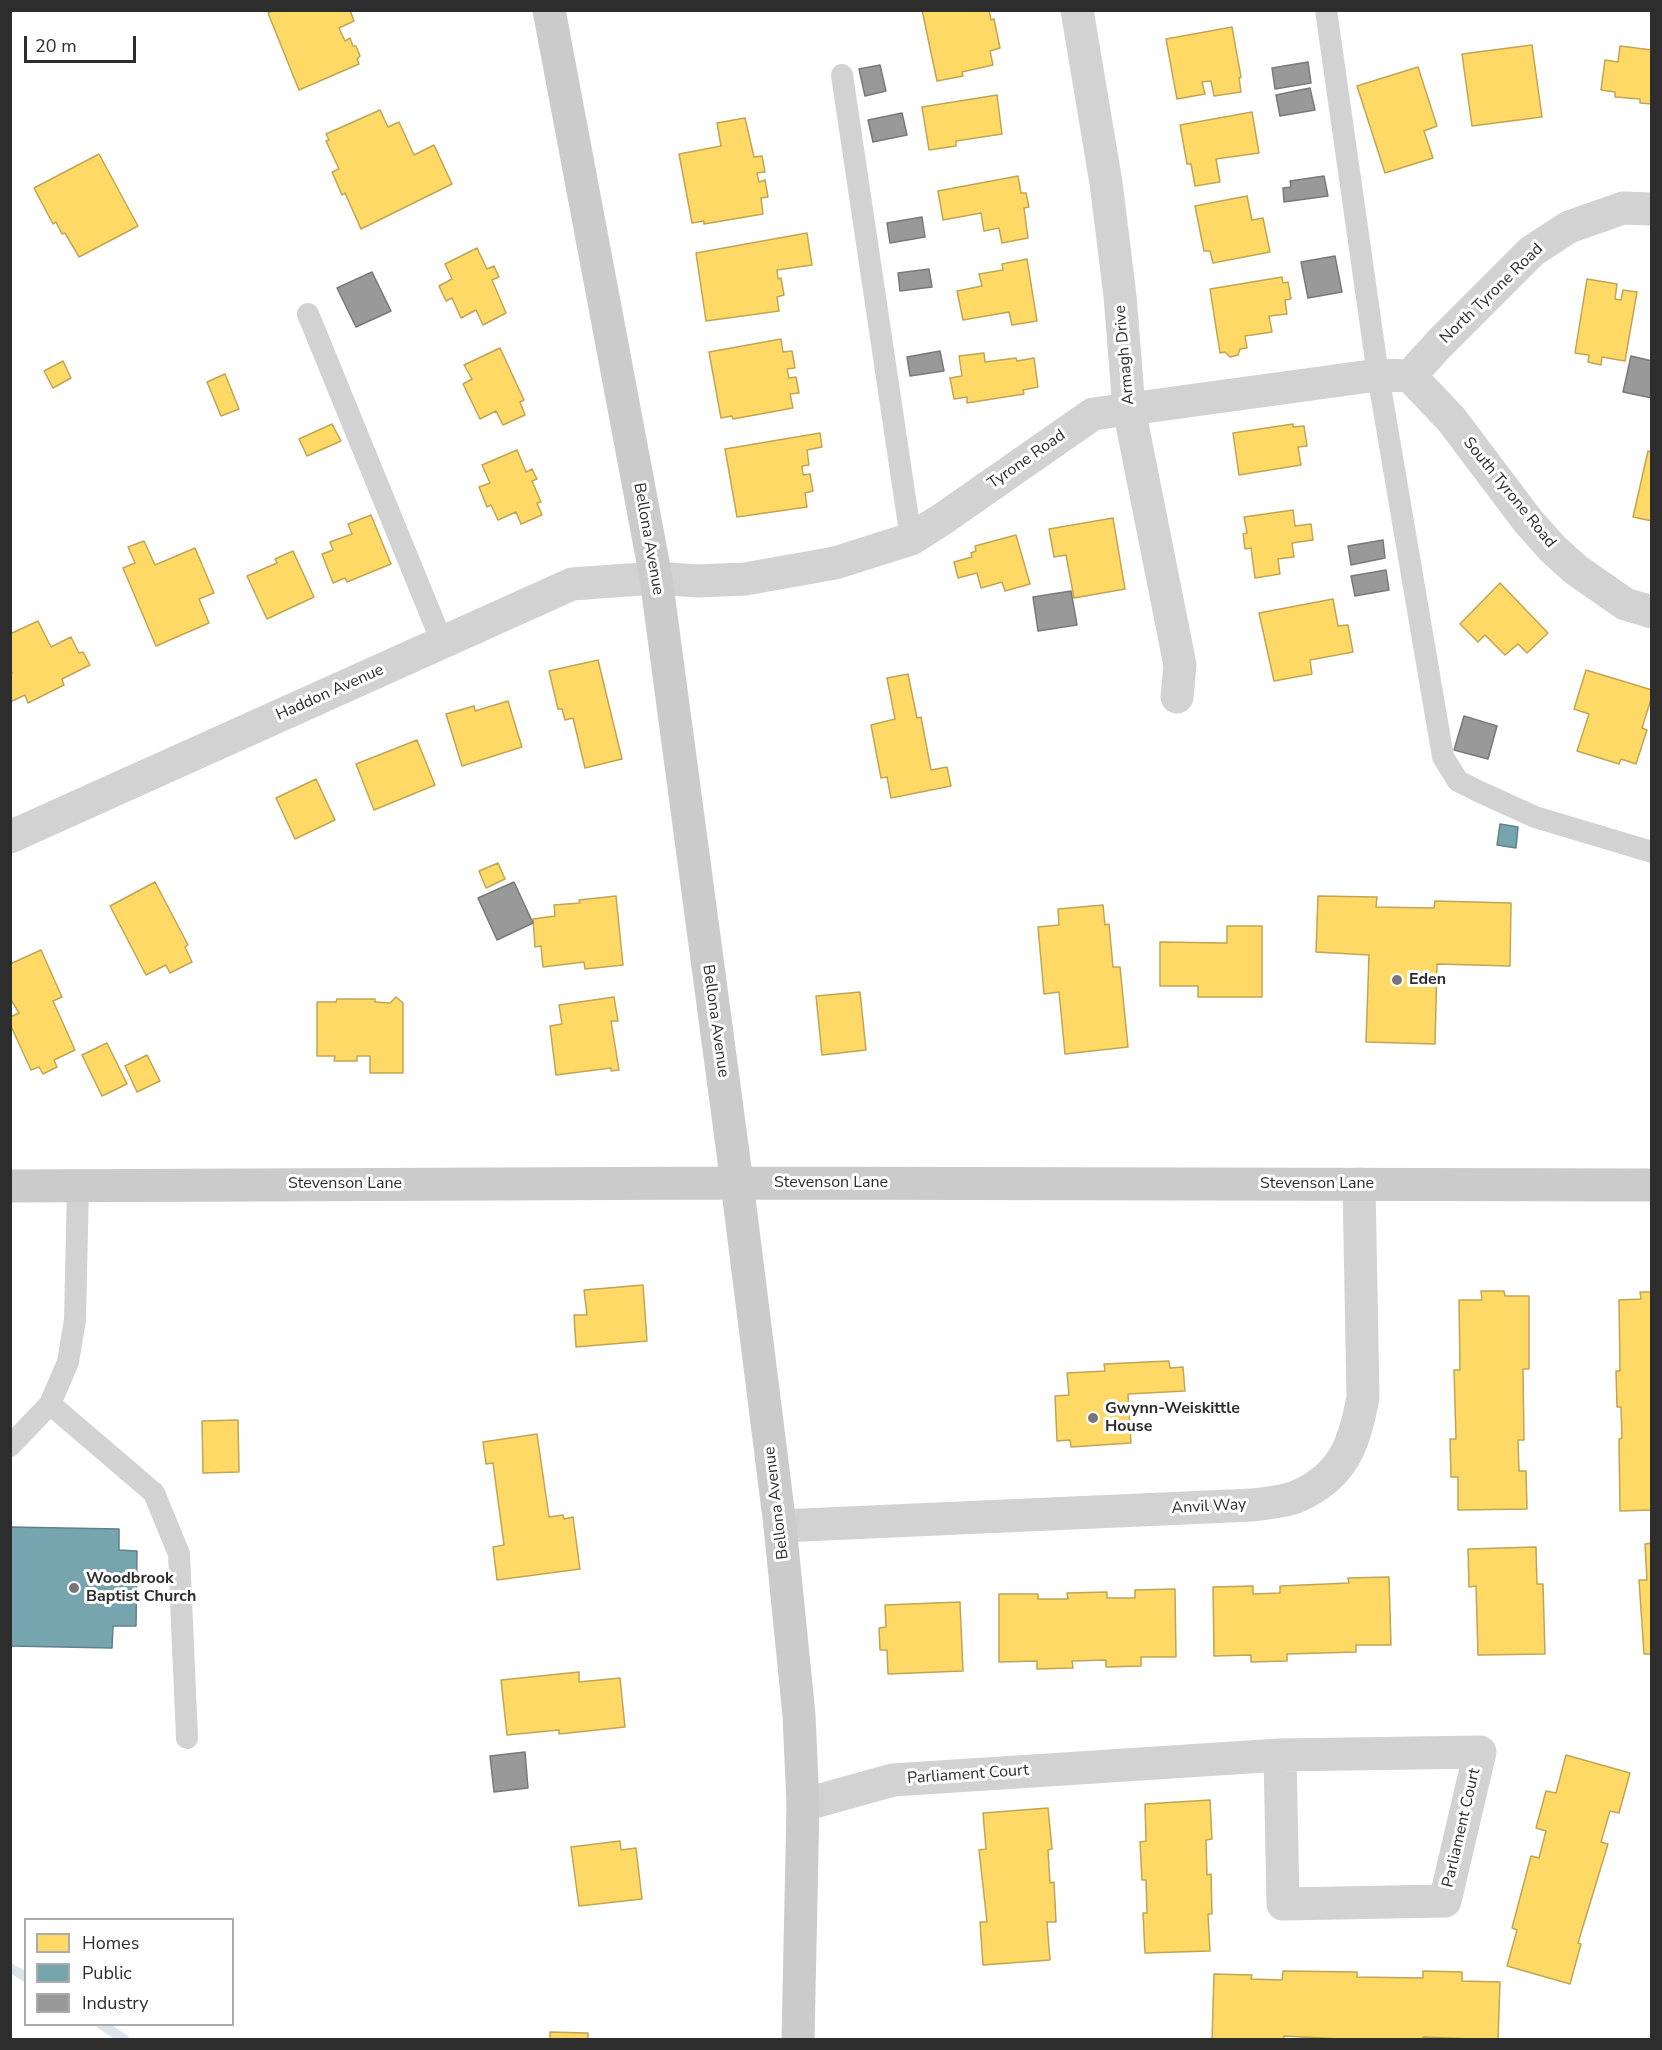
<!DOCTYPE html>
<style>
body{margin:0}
#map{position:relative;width:1662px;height:2050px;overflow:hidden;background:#fff;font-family:"Nunito Sans",sans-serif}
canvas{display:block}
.frame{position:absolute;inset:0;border:12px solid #2d2d2d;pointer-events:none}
.legend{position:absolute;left:24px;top:1918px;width:210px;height:108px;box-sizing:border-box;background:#fff;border:2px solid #ababab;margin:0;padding:8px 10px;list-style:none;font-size:18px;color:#2d2d2d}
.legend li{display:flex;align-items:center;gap:12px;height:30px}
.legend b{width:30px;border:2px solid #ababab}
.scale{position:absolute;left:24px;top:36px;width:112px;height:27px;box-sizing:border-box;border:3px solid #2d2d2d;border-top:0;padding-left:8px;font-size:18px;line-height:21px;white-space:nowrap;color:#2d2d2d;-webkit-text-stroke:4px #fff;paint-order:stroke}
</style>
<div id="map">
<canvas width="1662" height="2050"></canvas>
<div class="frame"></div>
<ul class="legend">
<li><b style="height:16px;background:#ffd966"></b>Homes</li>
<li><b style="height:16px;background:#76a5af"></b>Public</li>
<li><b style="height:16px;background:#999"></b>Industry</li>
</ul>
<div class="scale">20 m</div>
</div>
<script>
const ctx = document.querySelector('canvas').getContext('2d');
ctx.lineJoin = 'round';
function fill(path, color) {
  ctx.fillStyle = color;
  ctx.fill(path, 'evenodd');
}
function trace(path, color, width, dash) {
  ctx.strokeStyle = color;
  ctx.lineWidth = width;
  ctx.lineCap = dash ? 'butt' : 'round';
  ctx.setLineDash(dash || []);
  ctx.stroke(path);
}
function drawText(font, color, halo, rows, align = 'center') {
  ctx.font = font + ' "Nunito Sans",sans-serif';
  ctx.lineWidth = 6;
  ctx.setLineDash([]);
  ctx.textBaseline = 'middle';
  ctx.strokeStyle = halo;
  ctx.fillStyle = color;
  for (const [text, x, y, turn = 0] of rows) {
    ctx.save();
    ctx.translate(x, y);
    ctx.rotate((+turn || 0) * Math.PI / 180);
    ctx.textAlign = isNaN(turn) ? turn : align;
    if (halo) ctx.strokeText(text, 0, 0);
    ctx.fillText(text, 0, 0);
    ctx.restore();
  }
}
const homes = new Path2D(`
 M 274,10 L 350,10 L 354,21 L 339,28 L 345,41 L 350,38 L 353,46 L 356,46 L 360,56 L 357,59 L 359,64 L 299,90 L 268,13 Z
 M 922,10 L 989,10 L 991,20 L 994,19 L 1000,48 L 990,51 L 993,65 L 962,72 L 963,76 L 937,81 Z
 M 1232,27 L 1241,77 L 1239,78 L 1241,92 L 1214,96 L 1211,81 L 1202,82 L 1205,94 L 1177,99 L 1166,39 Z
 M 1532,45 L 1542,117 L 1472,126 L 1462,54 Z
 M 1620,46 L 1652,50 L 1652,104 L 1640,103 L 1640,99 L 1615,97 L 1615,92 L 1601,90 L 1605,60 L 1618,62 Z
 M 1418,67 L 1437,126 L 1424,131 L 1433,158 L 1385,173 L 1357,86 Z
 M 997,95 L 1002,134 L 956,141 L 956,146 L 929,150 L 922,107 Z
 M 380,110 L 388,127 L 399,122 L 414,155 L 434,145 L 452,184 L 361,229 L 345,193 L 342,195 L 332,172 L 339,169 L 326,141 L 329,140 L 326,134 Z
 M 1252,112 L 1259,153 L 1216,159 L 1220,182 L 1195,186 L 1191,164 L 1187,164 L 1180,125 Z
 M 745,118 L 754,157 L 762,156 L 765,172 L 757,173 L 759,182 L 765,180 L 768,197 L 761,198 L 763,214 L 704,224 L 704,221 L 692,223 L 679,154 L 721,146 L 717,123 Z
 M 99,154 L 138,226 L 79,257 L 65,233 L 62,234 L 56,222 L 53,224 L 34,188 Z
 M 1018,176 L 1021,193 L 1026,193 L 1029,207 L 1024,208 L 1028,238 L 1002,243 L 999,228 L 984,231 L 981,213 L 943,220 L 938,191 Z
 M 1247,196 L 1252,220 L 1263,218 L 1270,252 L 1213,263 L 1210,251 L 1204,251 L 1195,206 Z
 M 807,233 L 812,265 L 777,270 L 778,279 L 781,278 L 784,295 L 777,297 L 779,311 L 706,321 L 696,253 Z
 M 477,248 L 487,269 L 494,266 L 499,277 L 492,280 L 506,313 L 483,325 L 476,310 L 461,318 L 452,298 L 446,301 L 439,286 L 452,279 L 445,264 Z
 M 1027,259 L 1037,321 L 1012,325 L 1009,312 L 963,320 L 957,291 L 982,286 L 979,274 L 1003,270 L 1002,264 Z
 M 1282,277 L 1283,283 L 1288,282 L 1291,299 L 1285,300 L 1287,314 L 1269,316 L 1272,332 L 1245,336 L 1247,348 L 1240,349 L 1238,355 L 1230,357 L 1225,352 L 1220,353 L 1210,289 Z
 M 1587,279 L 1617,284 L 1615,299 L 1621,300 L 1623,290 L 1637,292 L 1625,361 L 1602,357 L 1601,365 L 1588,362 L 1589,355 L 1575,353 Z
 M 781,339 L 783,352 L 792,351 L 795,368 L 787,369 L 789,378 L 796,377 L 799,393 L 790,394 L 793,408 L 733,419 L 732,416 L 721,418 L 709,352 Z
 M 500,348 L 524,400 L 520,402 L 525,415 L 503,425 L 496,411 L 480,419 L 463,384 L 472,379 L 464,365 Z
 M 984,353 L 985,362 L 1016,358 L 1017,361 L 1034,358 L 1038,387 L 1023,390 L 1024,394 L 967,403 L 967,397 L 954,399 L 950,378 L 962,376 L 959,356 Z
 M 63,361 L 71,378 L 53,388 L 44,371 Z
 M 225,374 L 239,409 L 221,416 L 207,382 Z
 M 332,424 L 341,441 L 307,456 L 299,439 Z
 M 1293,424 L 1293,427 L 1304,426 L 1307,446 L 1298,447 L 1301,465 L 1239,475 L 1233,433 Z
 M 820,433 L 822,447 L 807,450 L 809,465 L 802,466 L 803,475 L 810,474 L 813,491 L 805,493 L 807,507 L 737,517 L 725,449 Z
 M 517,450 L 526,472 L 532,469 L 537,479 L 532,481 L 541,502 L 537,503 L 542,515 L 521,524 L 516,512 L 498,520 L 491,505 L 487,507 L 479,487 L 490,483 L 482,465 Z
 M 1648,451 L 1652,452 L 1652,521 L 1633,517 Z
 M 1293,510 L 1295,526 L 1311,524 L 1313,540 L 1292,543 L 1294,557 L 1278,559 L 1280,574 L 1255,578 L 1251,548 L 1245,549 L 1243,534 L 1247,533 L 1244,517 Z
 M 371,515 L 391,564 L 347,582 L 345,578 L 333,583 L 322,554 L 333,550 L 330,542 L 352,534 L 348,524 Z
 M 1113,518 L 1125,589 L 1074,598 L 1066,555 L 1054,557 L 1049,529 Z
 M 1016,535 L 1030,584 L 1005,591 L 1002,582 L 981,588 L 977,573 L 958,578 L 954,562 L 972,557 L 971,553 L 976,551 L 975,546 Z
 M 144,541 L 155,565 L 195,548 L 214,593 L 199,599 L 209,623 L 156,646 L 123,568 L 135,563 L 128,547 Z
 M 293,551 L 314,597 L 267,619 L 247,576 L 277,563 L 275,559 Z
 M 1500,583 L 1548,633 L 1527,653 L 1518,644 L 1505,655 L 1485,635 L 1478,642 L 1460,624 Z
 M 1333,599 L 1338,626 L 1348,625 L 1353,652 L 1310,660 L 1312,674 L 1274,681 L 1259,613 Z
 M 38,621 L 51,647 L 71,637 L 79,653 L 83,652 L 90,665 L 62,679 L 64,685 L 28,703 L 25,695 L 10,702 L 10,674 L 12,673 L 10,670 L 10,634 Z
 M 598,660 L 622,759 L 585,768 L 573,718 L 565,720 L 562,709 L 558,709 L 549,671 Z
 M 1586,670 L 1652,690 L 1652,696 L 1642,728 L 1647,730 L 1636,764 L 1621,759 L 1619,764 L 1577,751 L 1589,714 L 1574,709 Z
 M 908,674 L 917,718 L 921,717 L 931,770 L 947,767 L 951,786 L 891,798 L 887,777 L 881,778 L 871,725 L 895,719 L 887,678 Z
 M 508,701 L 522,747 L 462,766 L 446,714 L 474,706 L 475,711 Z
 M 417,740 L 435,785 L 374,810 L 356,764 Z
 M 316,779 L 335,820 L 295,839 L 276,798 Z
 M 498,863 L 505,879 L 486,888 L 479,871 Z
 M 155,882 L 188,945 L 185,947 L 192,962 L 170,973 L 166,965 L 146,975 L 110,906 Z
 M 616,896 L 623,965 L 585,969 L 584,962 L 543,967 L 541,946 L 535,947 L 533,919 L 555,916 L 554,905 L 580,903 L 579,900 Z
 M 1318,896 L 1377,897 L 1376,907 L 1434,908 L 1435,901 L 1511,903 L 1510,966 L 1437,964 L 1435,1044 L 1366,1042 L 1369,955 L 1316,952 Z
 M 1103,905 L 1105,925 L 1109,924 L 1113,967 L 1120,967 L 1128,1047 L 1065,1054 L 1059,992 L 1044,994 L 1038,927 L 1059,925 L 1058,909 Z
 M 1227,926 L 1262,926 L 1262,997 L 1198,997 L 1198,986 L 1160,986 L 1160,942 L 1227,943 Z
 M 41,950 L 62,997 L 53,1001 L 75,1050 L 54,1060 L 57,1067 L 43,1074 L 39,1067 L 31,1070 L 10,1024 L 10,1017 L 19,1013 L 10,998 L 10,964 Z
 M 860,992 L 866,1050 L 822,1055 L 816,996 Z
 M 396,997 L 403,1003 L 403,1073 L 370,1073 L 370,1056 L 357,1056 L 357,1061 L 334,1061 L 335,1056 L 317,1056 L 317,1002 L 336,1002 L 337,999 L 375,999 L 375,1002 L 390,1003 Z
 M 614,997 L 618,1021 L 611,1021 L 619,1070 L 611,1071 L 611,1068 L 556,1075 L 550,1026 L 562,1024 L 559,1005 Z
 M 107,1043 L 127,1084 L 102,1096 L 82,1055 Z
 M 147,1055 L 160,1081 L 137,1092 L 125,1066 Z
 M 643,1285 L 647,1341 L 576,1347 L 574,1315 L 587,1315 L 584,1290 Z
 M 1481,1291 L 1504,1291 L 1505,1296 L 1529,1296 L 1529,1369 L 1523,1369 L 1524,1440 L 1518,1440 L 1519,1471 L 1526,1471 L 1527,1509 L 1458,1510 L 1458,1477 L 1451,1477 L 1450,1439 L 1456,1439 L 1454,1370 L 1460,1370 L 1459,1300 L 1482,1300 Z
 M 1640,1292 L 1652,1292 L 1652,1510 L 1620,1511 L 1619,1439 L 1622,1438 L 1621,1407 L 1617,1407 L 1616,1371 L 1620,1371 L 1619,1300 L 1641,1299 Z
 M 1169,1361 L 1170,1368 L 1183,1367 L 1185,1391 L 1128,1394 L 1131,1443 L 1071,1447 L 1070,1440 L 1057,1441 L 1055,1396 L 1069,1395 L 1067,1373 L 1105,1371 L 1104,1364 Z
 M 238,1420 L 239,1472 L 203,1473 L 202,1421 Z
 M 537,1434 L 549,1517 L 563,1515 L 564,1519 L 573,1517 L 580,1569 L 497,1580 L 493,1547 L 504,1545 L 493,1463 L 486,1464 L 483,1442 Z
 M 1652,1543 L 1652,1654 L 1644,1654 L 1639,1580 L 1647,1580 L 1645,1544 Z
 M 1536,1547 L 1537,1584 L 1543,1584 L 1545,1654 L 1478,1655 L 1476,1586 L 1469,1587 L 1468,1549 Z
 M 1389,1577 L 1391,1645 L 1356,1645 L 1356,1652 L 1287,1654 L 1287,1661 L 1251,1662 L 1251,1655 L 1214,1656 L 1213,1587 L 1253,1586 L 1253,1594 L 1280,1593 L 1280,1586 L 1349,1583 L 1348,1578 Z
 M 1175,1589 L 1176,1657 L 1141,1657 L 1141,1666 L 1106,1667 L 1106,1660 L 1072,1661 L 1073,1668 L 1037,1669 L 1037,1661 L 999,1662 L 999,1594 L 1038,1594 L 1038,1599 L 1068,1599 L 1067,1593 L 1107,1592 L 1107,1598 L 1135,1598 L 1135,1590 Z
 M 960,1602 L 963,1671 L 888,1674 L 887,1650 L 880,1650 L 879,1628 L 886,1627 L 885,1605 Z
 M 579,1672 L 579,1682 L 620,1678 L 625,1727 L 559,1734 L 559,1730 L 507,1735 L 501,1680 Z
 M 1566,1755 L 1630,1773 L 1619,1813 L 1610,1811 L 1601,1842 L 1608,1844 L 1578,1943 L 1581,1944 L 1570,1984 L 1507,1966 L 1517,1930 L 1512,1928 L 1531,1856 L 1539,1858 L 1546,1831 L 1536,1828 L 1546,1791 L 1556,1793 Z
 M 1210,1800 L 1212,1839 L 1206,1840 L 1207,1875 L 1211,1874 L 1212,1914 L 1208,1914 L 1210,1951 L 1145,1953 L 1143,1913 L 1147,1913 L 1146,1880 L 1142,1880 L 1140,1842 L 1146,1841 L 1145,1804 Z
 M 1048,1808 L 1052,1849 L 1048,1850 L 1050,1883 L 1054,1882 L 1056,1922 L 1047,1922 L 1050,1960 L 983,1965 L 980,1922 L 987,1922 L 979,1850 L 986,1849 L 983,1813 Z
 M 620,1841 L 621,1850 L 636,1848 L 642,1899 L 579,1906 L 571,1847 Z
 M 1283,1971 L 1357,1972 L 1357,1977 L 1423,1978 L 1423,1971 L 1462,1972 L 1462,1981 L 1500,1982 L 1498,2040 L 1423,2037 L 1423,2040 L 1358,2040 L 1284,2036 L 1284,2040 L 1212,2040 L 1214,1974 L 1252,1975 L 1251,1979 L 1282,1980 Z
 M 550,2032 L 588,2033 L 588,2040 L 550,2040 Z`);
fill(homes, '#ffd966');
trace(homes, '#c0a555', 1.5);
const public = new Path2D(`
 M 1500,824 L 1518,827 L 1516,848 L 1497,845 Z
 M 10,1527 L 119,1529 L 119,1550 L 137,1551 L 136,1626 L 113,1626 L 112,1648 L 10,1646 Z`);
fill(public, '#76a5af');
trace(public, '#608188', 1.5);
const industry = new Path2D(`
 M 1308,62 L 1311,83 L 1275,89 L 1272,68 Z
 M 880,65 L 886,91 L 865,96 L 859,69 Z
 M 1310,88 L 1315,110 L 1280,116 L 1276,95 Z
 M 902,113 L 907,135 L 873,142 L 868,120 Z
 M 1324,176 L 1328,196 L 1284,202 L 1283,188 L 1291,187 L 1290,181 Z
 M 922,217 L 925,237 L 890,243 L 887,223 Z
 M 1335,256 L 1342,292 L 1308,298 L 1301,262 Z
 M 929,269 L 932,287 L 900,291 L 898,273 Z
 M 372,272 L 391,311 L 356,327 L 337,288 Z
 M 940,351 L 944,371 L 910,376 L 907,357 Z
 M 1631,356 L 1652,361 L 1652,398 L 1623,392 Z
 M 1383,540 L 1385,558 L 1351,565 L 1348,546 Z
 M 1386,570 L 1389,590 L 1355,596 L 1351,576 Z
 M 1071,591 L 1077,625 L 1038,631 L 1033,597 Z
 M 1464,716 L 1497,726 L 1488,759 L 1454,750 Z
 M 514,882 L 533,923 L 497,940 L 478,898 Z
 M 525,1752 L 528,1788 L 494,1792 L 490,1756 Z`);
fill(industry, '#999');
trace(industry, '#797979', 1.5);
trace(new Path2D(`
 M 10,1968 L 26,1977
 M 101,2024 L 125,2040`), '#dbe5ee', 10);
trace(new Path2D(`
 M 1326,10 L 1378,375 L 1443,757 L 1458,781 L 1478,791 L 1535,817 L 1652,852
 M 842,75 L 911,539
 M 308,314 L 442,642
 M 50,1404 L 154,1493 L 179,1554 L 187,1738
 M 10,1446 L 50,1404 L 68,1362 L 75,1320 L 78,1185`), '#d2d2d2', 22);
trace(new Path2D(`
 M 1077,10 L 1106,183 L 1120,296 L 1129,409 L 1180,665 L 1177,697
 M 1410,376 L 1451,419 L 1528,521 L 1552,548 L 1575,569 L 1625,604 L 1652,612
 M 1410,376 L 1440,343 L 1532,251 L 1569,227 L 1623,208 L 1652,209
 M 10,837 L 572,584 L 656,578 L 697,581 L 745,579 L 835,563 L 911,539 L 941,520 L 1093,414 L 1378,375 L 1410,376
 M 780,1526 L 1252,1505 C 1266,1503 1285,1502 1298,1496 C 1344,1476 1355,1442 1363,1397 L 1359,1184
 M 1480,1752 L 1445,1901 L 1283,1904 L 1280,1755 Z
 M 803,1805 L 893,1780 L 1280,1755`), '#d2d2d2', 33);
trace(new Path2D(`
 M 549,10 L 656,578 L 737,1183 L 780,1526 L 799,1715 L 803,1805 L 798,2040
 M 10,1186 L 737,1183 L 1652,1185`), '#cbcbcb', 33);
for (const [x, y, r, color] of [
 [1397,980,6,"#767676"],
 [1093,1418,6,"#767676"],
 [74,1588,6,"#767676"]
]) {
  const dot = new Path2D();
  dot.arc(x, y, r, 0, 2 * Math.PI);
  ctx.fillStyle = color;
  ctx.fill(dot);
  trace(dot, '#fff', 2);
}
drawText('16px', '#2d2d2d', '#fff', [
 ["North Tyrone Road",1492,294,-44],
 ["Armagh Drive",1125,355,-95],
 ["Tyrone Road",1027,460,-35],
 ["South Tyrone Road",1509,493,51],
 ["Bellona Avenue",648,539,80],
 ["Haddon Avenue",330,693,-24],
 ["Bellona Avenue",715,1021,82],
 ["Stevenson Lane",831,1183],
 ["Stevenson Lane",345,1184],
 ["Stevenson Lane",1317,1184],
 ["Bellona Avenue",777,1503,-97],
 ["Anvil Way",1209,1507,-3],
 ["Parliament Court",968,1775,-4],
 ["Parliament Court",1462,1828,-77]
]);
drawText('bold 16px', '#2d2d2d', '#fff', [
 ["Eden",1409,980],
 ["Gwynn-Weiskittle",1105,1409],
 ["House",1105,1427],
 ["Woodbrook",86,1579],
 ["Baptist Church",86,1597]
], 'left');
</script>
